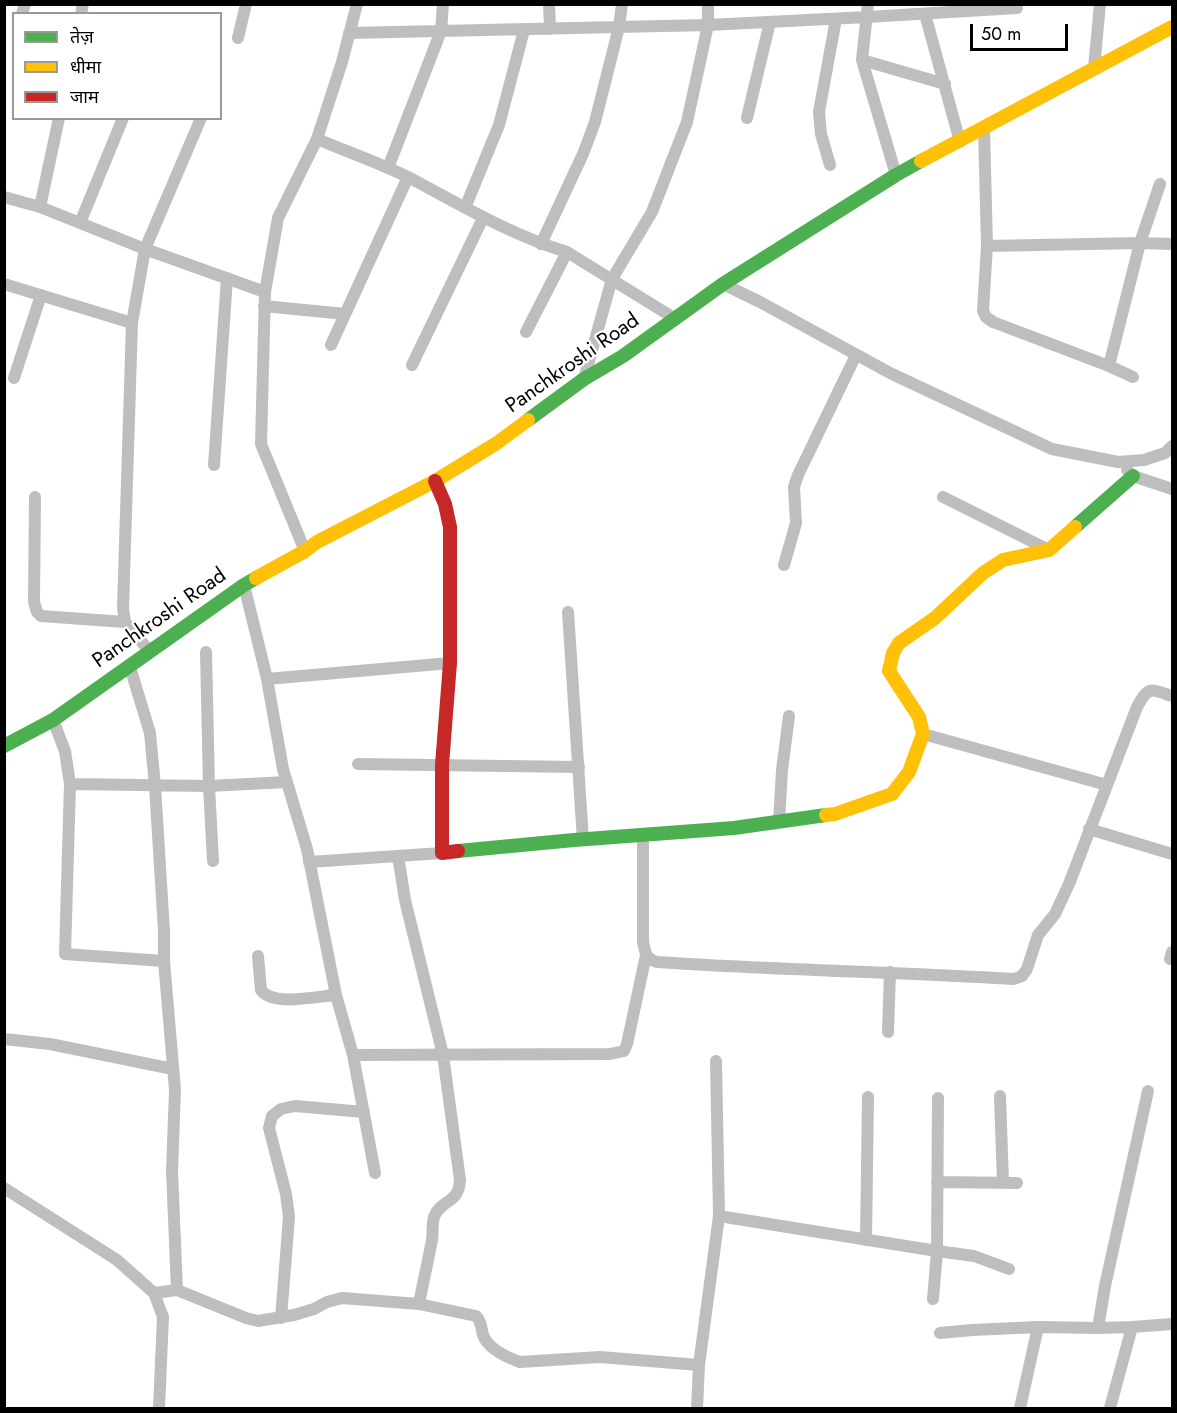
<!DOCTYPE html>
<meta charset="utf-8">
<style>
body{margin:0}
#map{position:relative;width:1177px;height:1413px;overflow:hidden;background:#fff;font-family:Jost,"Noto Sans Devanagari",sans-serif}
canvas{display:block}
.frame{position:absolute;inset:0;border:6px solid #000;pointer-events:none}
.legend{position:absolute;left:12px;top:12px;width:210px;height:108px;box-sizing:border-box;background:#fff;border:2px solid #999;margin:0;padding:8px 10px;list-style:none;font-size:18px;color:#000}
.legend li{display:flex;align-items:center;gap:12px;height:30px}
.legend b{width:30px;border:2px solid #999}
.scale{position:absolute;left:970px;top:24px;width:98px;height:27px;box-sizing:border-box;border:3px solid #000;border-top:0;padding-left:8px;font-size:18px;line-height:21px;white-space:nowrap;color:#000;-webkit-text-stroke:4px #fff;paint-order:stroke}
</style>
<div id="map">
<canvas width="1177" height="1413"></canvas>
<div class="frame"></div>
<ul class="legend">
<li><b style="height:8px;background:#4caf50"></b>तेज़</li>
<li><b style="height:8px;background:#ffc107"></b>धीमा</li>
<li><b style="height:8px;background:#c62828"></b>जाम</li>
</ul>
<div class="scale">50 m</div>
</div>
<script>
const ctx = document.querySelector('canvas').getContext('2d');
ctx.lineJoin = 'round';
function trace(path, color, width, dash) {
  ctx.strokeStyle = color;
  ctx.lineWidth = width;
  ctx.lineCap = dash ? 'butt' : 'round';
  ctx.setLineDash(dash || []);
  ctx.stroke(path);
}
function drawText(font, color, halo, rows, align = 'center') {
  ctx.font = font + ' Jost,sans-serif';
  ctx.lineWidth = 4.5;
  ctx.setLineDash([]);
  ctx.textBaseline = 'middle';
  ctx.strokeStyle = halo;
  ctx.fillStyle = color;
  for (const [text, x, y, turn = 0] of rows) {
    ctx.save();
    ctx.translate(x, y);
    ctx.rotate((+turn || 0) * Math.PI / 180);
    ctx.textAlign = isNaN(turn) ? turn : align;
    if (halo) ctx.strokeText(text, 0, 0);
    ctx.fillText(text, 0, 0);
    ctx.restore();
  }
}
trace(new Path2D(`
 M 549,4 L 550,29
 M 868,4 L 862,60 L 896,175
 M 22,14 L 25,4
 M 81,14 L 83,4
 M 925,14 L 960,142
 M 349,33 L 708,25 L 867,17 L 1017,8
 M 238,38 L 246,4
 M 862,60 L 945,84
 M 1094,68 L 1100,4
 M 59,118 L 40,207 L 145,249 L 265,292 L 261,444 L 305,551
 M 747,118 L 770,22
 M 984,128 L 987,246 L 1140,243 L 1160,184
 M 317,139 C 348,152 380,163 410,178 C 461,205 511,235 567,252 L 526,332
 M 830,165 L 821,134 L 819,112 L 836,19
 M 388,168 L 441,31 L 443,4
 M 4,197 L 40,207
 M 465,208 L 499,125 L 524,30
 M 80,223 L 123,118
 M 541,244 L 583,154 L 595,122 L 619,27 L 622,4
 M 987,246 L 983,311 L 986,317 L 993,322 L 1109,366 L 1133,377
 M 567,252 L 674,318
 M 4,284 L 132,323
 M 723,284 L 760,302 L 890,373 L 1052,449 L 1118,462 L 1144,460 L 1165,453 L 1172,446
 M 265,292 L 278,218 L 317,139 L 342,62 L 357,4
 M 264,306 L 345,314
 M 331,345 L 408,177
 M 412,365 L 483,218
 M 1109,366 L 1140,243 L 1172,244
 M 14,378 L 41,295
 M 584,379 L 612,279 L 652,212 L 687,122 L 708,25 L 708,4
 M 214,465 L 227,278
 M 1127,470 L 1133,476 L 1172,489
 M 35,497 L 34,602 L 37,612 L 41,616 L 125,622
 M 943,497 L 1049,550
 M 784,565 L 796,523 L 794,487 L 798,475 L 856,355
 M 244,585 L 267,679 L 283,769 L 307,849 L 336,995 L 353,1055 L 375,1173
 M 568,612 L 583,840
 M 150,652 L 125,622 L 123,608 L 132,323 L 145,249 L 201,118
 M 206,652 L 209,786 L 213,861
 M 130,667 L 150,733 L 155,786 L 164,931 L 164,961 L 175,1090 L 172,1171 L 177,1290
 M 267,679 L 450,663
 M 53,720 L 65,751 L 70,784 L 65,954 L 164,961
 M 923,734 L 1107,785
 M 358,764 L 579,767
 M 70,784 L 209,786 L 287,782
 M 779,822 L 782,770 L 789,716
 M 1089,829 L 1172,854
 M 643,835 L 643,942 C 645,952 646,959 657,962 C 776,970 895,972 1014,979 L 1022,976 L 1027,969 L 1038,935 L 1055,914 L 1069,884 L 1137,707 C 1149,685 1150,689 1172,696
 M 398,856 L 405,900 L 443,1055 L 460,1180 C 459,1204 441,1199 434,1217 C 432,1224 433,1233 432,1240 C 428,1261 423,1283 419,1304
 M 309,862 L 442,853
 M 258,956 L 261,990 C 272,1007 318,996 336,995
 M 1170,959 L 1172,952
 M 888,1032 L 890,972
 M 4,1039 L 50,1044 L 173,1069
 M 353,1055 L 610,1054 L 624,1051 L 627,1044 L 646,955
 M 716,1061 L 719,1216
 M 1000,1096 L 1003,1183
 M 937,1182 L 1017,1183
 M 4,1188 L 117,1260 L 154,1293 L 163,1317 L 159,1408
 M 866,1240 L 868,1097
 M 154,1293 L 177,1290 L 246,1318 L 258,1321 L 294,1315 L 314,1309 L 327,1302 L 342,1298 L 419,1304 L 476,1316 C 482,1322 481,1328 483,1335 C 488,1349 506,1357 520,1362 L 600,1357 L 699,1365
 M 933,1299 L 937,1251 L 938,1098
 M 281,1318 L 289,1217 L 286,1194 L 269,1128 L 272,1116 L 281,1109 L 295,1106 L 364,1112
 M 1098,1328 L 1105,1286 L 1148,1091
 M 940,1333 L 972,1330 L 1038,1327 L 1098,1328 L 1132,1327 L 1172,1324
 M 697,1408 L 699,1365 L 719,1216 L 937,1251 L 974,1256 L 1009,1269
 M 1020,1408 L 1038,1327
 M 1110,1408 L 1132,1327`), '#bebebe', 12);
trace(new Path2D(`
 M 528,420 L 584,379 L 623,356 L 723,284 L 896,175 L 921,161
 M 1075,527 L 1133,476
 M 4,746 L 53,720 L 244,585 L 256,578
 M 458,851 L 574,840 L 734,828 L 826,815`), '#4caf50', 14);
trace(new Path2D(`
 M 921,161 L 1172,27
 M 256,578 L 305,551 L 317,542 L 435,481 L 497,443 L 528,420
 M 826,815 L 835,814 L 892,794 L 909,772 L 923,734 L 919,717 L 889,671 L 893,653 L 899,643 L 935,618 L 983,573 L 1003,560 L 1049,550 L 1075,527`), '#ffc107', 14);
trace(new Path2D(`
 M 435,481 L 445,504 L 450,527 L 450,663 L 442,765 L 442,853 L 458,851`), '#c62828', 14);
drawText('21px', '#000', '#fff', [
 ["Panchkroshi Road",573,364,-35],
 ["Panchkroshi Road",160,619,-35]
]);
</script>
